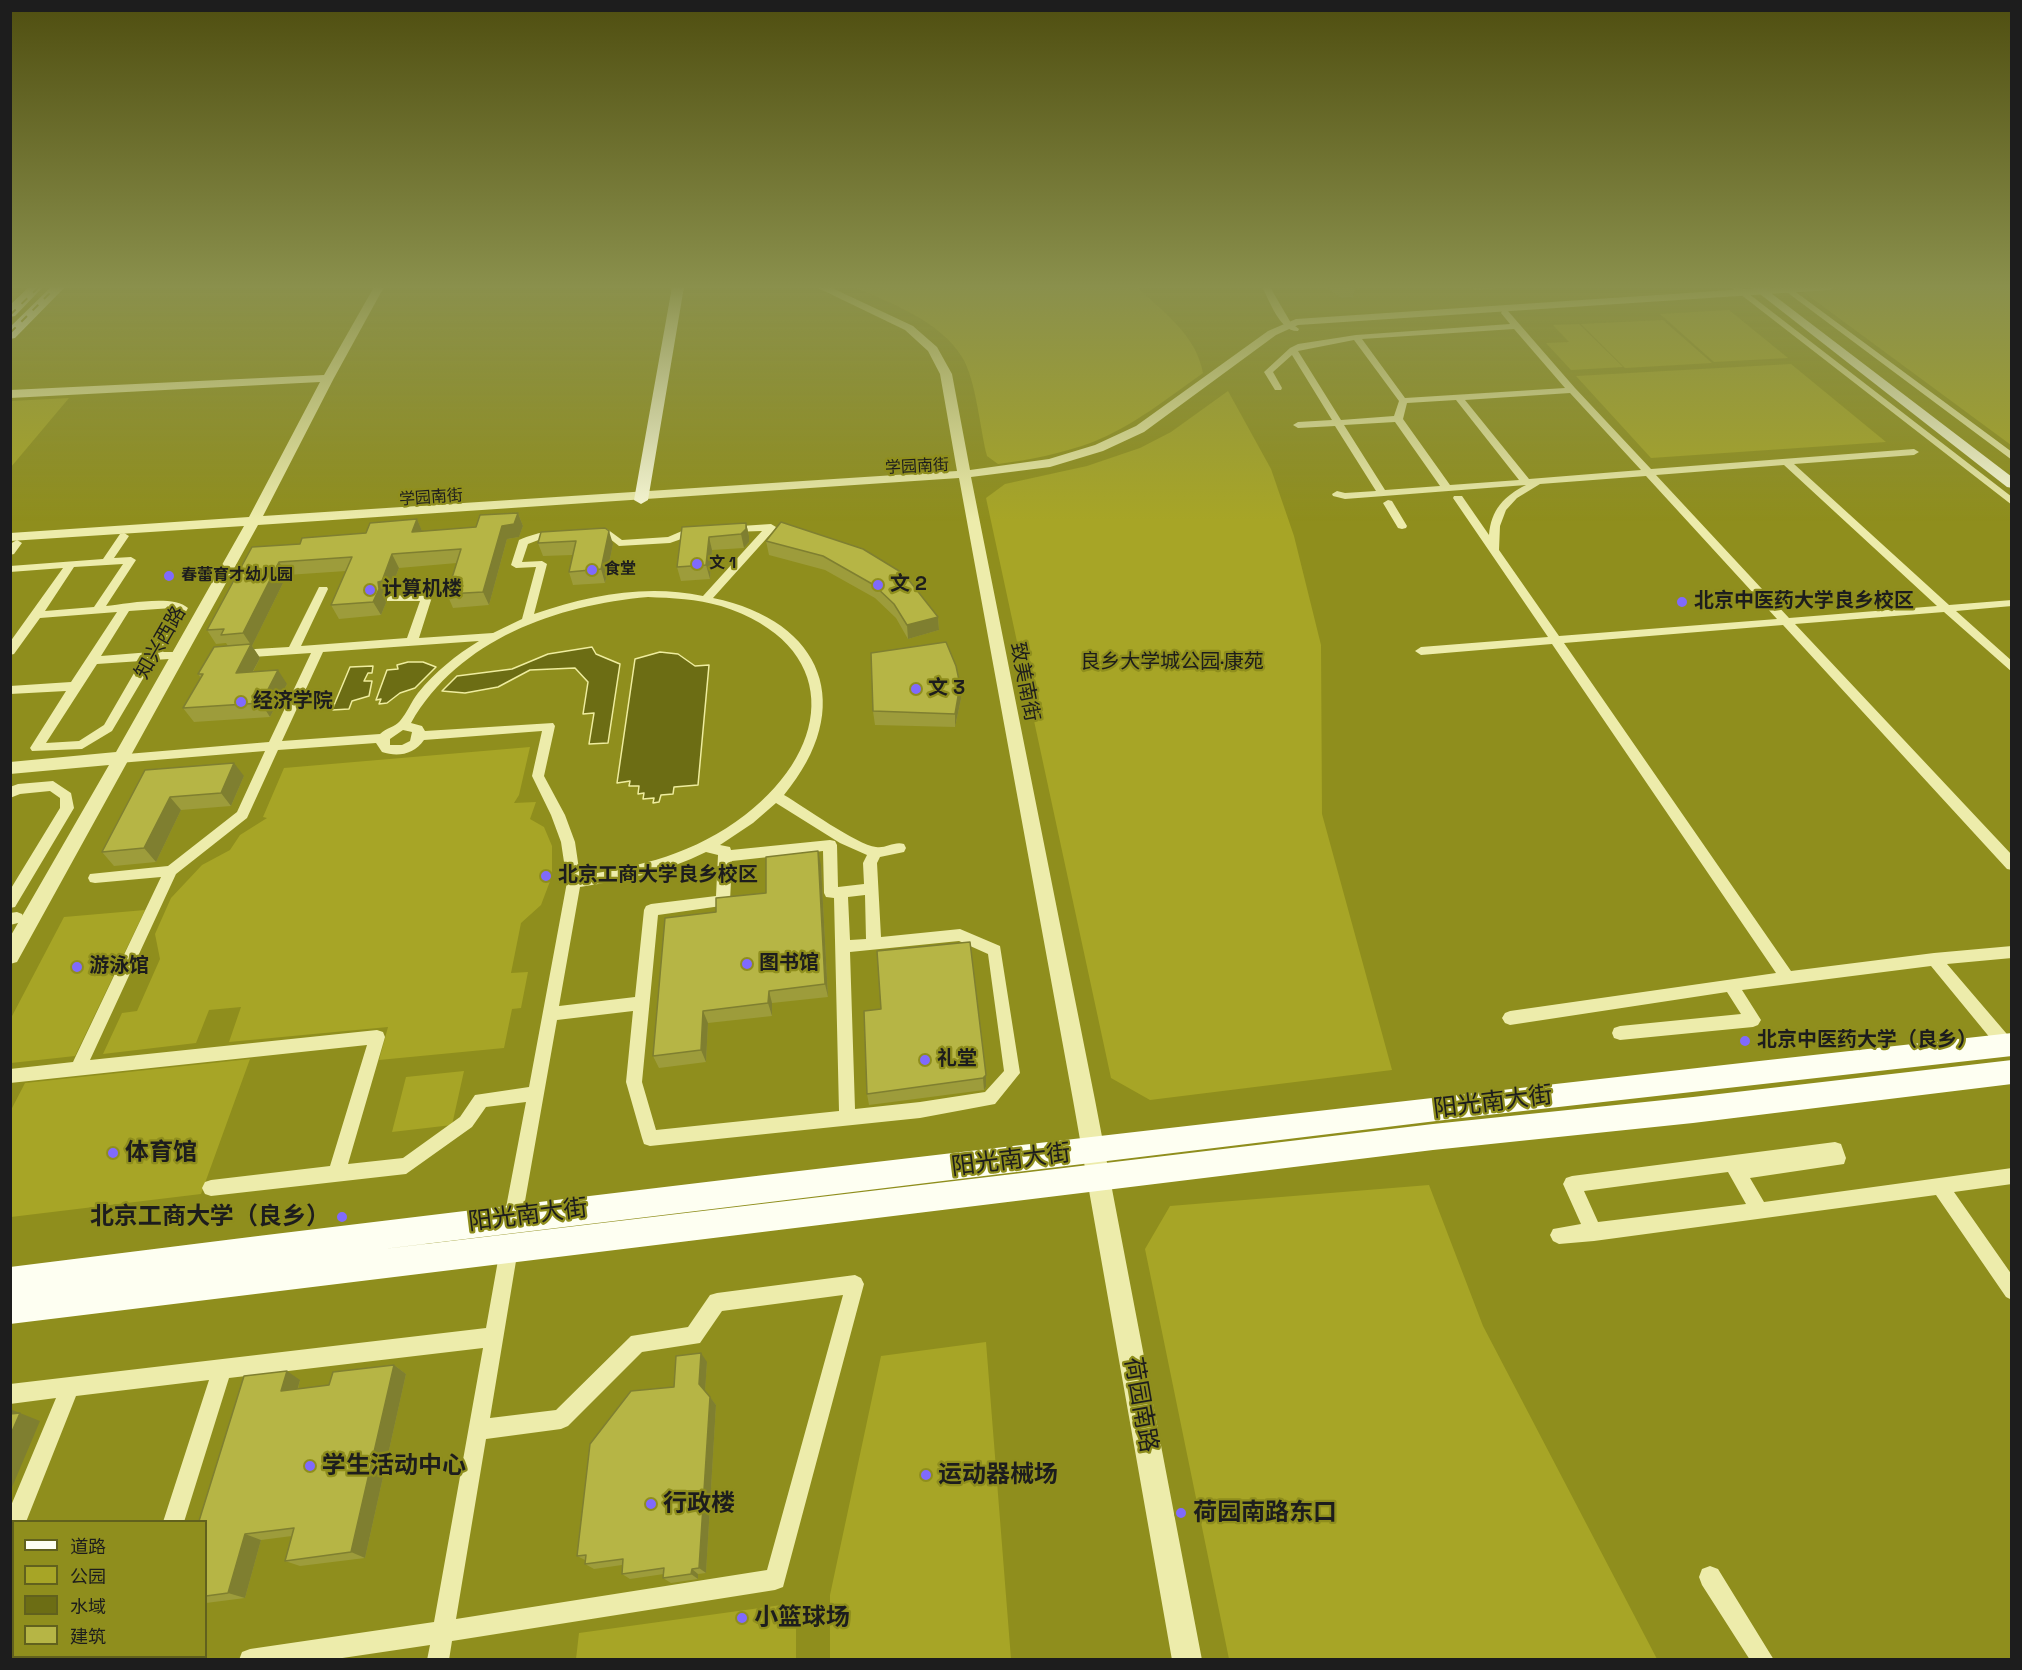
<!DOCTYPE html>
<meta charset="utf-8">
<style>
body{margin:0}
#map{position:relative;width:2022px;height:1670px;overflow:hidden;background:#8f8e1d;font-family:"Space Grotesk","Noto Sans SC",sans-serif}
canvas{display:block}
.frame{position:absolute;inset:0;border:12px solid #1d1d1d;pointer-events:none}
.legend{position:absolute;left:12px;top:1520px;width:195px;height:138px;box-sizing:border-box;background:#8f8e1d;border:2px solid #61611d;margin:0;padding:8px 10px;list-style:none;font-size:18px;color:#1d1d1d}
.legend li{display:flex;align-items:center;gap:12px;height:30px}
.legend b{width:30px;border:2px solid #61611d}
</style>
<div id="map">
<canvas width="2022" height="1670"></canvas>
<div class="frame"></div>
<ul class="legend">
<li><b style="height:8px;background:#fefff2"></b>道路</li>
<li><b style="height:16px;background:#a7a526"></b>公园</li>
<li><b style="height:16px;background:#6c6d14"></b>水域</li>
<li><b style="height:16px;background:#b6b545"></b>建筑</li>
</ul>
</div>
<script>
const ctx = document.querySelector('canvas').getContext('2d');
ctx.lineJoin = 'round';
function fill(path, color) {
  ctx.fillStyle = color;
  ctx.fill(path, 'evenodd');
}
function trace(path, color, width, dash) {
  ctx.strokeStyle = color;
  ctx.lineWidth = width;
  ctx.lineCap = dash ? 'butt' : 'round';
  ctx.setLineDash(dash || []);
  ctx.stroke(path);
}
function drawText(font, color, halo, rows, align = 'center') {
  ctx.font = font + ' "Space Grotesk","Noto Sans SC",sans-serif';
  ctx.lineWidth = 4.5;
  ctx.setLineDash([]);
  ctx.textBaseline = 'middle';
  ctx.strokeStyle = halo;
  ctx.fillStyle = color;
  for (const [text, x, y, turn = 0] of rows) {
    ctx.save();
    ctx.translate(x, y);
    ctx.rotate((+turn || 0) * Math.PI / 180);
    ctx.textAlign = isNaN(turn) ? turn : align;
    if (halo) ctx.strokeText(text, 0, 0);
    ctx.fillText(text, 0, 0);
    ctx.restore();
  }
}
fill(new Path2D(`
 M 854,287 L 1136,287 C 1164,312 1196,335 1203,373 C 1168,398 1133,426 1093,442 C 1063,453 1030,460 998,464 L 987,456 C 980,429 976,379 962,357 C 940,321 891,303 854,287 Z
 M 1797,287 L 2011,287 L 2011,445 L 1813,299 Z
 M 1729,310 L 1788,358 L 1714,362 L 1660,314 Z
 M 1663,320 L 1712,363 L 1625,368 L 1581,324 Z
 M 1579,324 L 1623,367 L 1571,370 L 1546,343 L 1569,342 L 1553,325 Z
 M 1791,364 L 1886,442 L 1651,458 L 1576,376 Z
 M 1228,391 L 1271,469 L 1294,536 L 1321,645 L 1322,814 L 1392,1070 L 1150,1100 L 1111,1078 L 986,498 L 1005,484 L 1087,466 L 1140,448 L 1171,432 Z
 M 69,398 L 11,467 L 11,401 Z
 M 530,747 L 519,795 L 514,803 L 536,802 L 530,819 L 544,827 L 552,846 L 552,876 L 541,905 L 521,923 L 511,973 L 528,972 L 521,1008 L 512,1009 L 504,1048 L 379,1060 L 388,1027 L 229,1042 L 241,1007 L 209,1010 L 196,1043 L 103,1054 L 122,1013 L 137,1011 L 160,959 L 155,934 L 171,898 L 202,865 L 230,850 L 240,835 L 267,818 L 263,817 L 284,768 Z
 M 145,910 L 75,1056 L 11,1063 L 11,1018 L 64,917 Z
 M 250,1059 L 201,1194 L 11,1217 L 10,1112 L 25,1083 Z
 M 464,1071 L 452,1125 L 392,1132 L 406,1077 Z
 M 1429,1185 L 1483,1326 L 1657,1659 L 1229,1659 L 1145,1249 L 1170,1206 Z
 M 986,1342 L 1011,1659 L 830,1659 L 830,1595 L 881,1356 Z
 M 796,1603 L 796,1659 L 576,1659 L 579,1633 Z`), '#a7a526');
const water = new Path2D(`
 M 592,647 L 596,654 L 620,664 L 608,743 L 589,744 L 594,713 L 583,714 L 588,682 L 575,668 L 530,670 L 498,687 L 465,693 L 442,691 L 457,676 L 512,669 L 548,654 Z
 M 660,652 L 678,654 L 695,666 L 709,665 L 698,785 L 674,787 L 673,794 L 661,795 L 659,802 L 653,803 L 654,798 L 643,799 L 644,793 L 638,794 L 639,786 L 629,786 L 630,781 L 617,783 L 635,659 Z
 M 408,662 L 423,662 L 436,667 L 415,688 L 400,693 L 387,703 L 379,704 L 381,699 L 376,700 L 387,670 L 398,669 L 397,665 Z
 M 373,666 L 372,673 L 368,673 L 364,681 L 372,681 L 369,696 L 352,701 L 349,709 L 332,710 L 350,667 Z`);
fill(water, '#6c6d14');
trace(water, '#efed9f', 1.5);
fill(new Path2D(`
 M 1262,287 L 1270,287 L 1291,323 L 1299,329 L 1298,331 C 1280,332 1270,301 1262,287 Z
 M 1731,287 L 1740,287 L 2012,497 L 2012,505 Z
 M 1780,287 L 1789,287 L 2012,452 L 2012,460 Z
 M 1502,311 L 1508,311 L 1575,388 L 1651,469 L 1914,449 L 1919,452 L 1914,455 L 1794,464 L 1949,605 L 2012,600 L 2012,606 L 1956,611 L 2012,661 L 2012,672 L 1944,612 L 1795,624 L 2012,855 L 2012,870 L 2007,869 L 1783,625 L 1564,643 L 1791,971 L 1934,953 L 2012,946 L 2012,958 L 1947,964 L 2012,1040 L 2012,1050 L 2006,1052 L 2000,1050 L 1931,966 L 1742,990 L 1761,1020 L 1758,1025 L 1753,1027 L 1620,1040 L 1614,1038 L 1612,1033 L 1614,1028 L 1620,1026 L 1741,1014 L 1727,992 L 1510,1025 L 1505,1023 L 1502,1018 L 1505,1013 L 1510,1011 L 1776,973 L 1552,644 L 1421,655 L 1415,651 L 1421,647 L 1548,637 L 1453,498 L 1454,496 L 1462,496 L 1489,535 C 1491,510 1504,496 1526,485 L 1345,499 L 1333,496 L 1332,494 L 1337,491 L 1345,493 L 1376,491 L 1335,426 L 1298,428 L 1293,425 L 1298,422 L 1332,420 L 1292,355 L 1273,372 L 1282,388 L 1281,390 L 1275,390 L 1264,372 L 1290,348 L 1298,344 L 1356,335 L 1510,324 L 1501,313 ZM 1514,329 L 1565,388 L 1405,398 L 1362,339 ZM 1354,340 L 1399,401 L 1394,416 L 1341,420 L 1298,351 ZM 1570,393 L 1641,470 L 1529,479 L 1465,400 ZM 1456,400 L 1519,480 L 1450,485 L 1403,419 L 1407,403 ZM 1395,422 L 1440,486 L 1385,490 L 1344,425 ZM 1784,465 L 1937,606 L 1789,618 L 1656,475 ZM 1646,476 L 1777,619 L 1559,636 L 1499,550 L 1500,526 L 1506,510 L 1517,498 L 1540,484 Z
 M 1388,500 L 1392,501 L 1407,526 L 1406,528 L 1402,529 L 1398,528 L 1383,503 Z
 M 771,524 L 776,527 L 775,529 L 713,598 C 824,621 857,707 784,795 C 803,806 857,845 876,847 C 885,849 894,841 904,844 L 906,848 L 904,852 L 880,857 L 877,863 L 881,937 L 960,929 L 1000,946 L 1020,1073 L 995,1104 L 920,1118 L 650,1146 L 644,1144 L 642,1138 L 626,1082 L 633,1011 L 557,1020 L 522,1218 L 519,1224 L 513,1227 L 507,1224 L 504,1218 L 526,1102 L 486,1107 L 472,1127 L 406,1174 L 211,1196 L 205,1194 L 202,1188 L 205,1182 L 211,1180 L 330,1166 L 367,1045 L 10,1083 L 10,1069 L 73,1062 L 161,877 L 95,883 L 90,882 L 88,878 L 90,874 L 168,866 L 237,812 L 265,751 L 119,763 L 115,761 L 113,758 L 115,755 L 269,742 L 311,653 L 238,658 L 232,654 L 238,650 L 289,647 L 319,587 L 327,587 L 328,589 L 301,646 L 407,638 L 420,601 L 387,601 L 387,597 L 391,596 L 427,594 L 432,597 L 419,638 L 493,633 L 522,619 L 536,567 L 516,568 L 511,565 L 519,540 C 532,535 552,527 563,535 L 562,537 L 541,539 L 528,544 L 522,562 L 542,561 L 547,564 L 534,614 C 589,595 646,584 703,596 L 762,531 L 730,532 L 726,531 L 726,527 ZM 648,597 C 672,598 697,599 721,606 C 840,644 835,746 745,815 C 694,854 642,866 580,876 L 575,842 L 565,815 L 544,776 L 555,726 L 553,723 L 425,731 L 422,726 L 411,723 C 459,639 557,605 648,597 ZM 479,641 C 456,655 435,672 418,693 C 411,702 407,713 400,721 C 395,727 386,728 380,734 L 282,741 L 323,652 ZM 403,730 L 412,732 L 410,741 L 402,745 L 390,745 L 390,739 ZM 542,731 L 532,776 L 551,815 L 561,842 L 567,882 L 529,1087 L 475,1095 L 460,1117 L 403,1158 L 348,1164 L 385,1037 L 383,1032 L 377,1030 L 90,1060 L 176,874 L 247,818 L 278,750 L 376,743 L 382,752 C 397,757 414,755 424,740 ZM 776,803 L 840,843 L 867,855 L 863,863 L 864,884 L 838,887 L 837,845 L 835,841 L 830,840 L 731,850 L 730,847 L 720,845 L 753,823 ZM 823,851 L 824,893 L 826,897 L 834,898 L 839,1111 L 656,1130 L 642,1082 L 658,915 L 728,905 L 730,901 L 732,861 ZM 706,852 L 718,855 L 716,896 L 651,904 L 646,906 L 644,910 L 635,997 L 559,1006 L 580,887 C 624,880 666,872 706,852 ZM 865,895 L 866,939 L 850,940 L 848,897 ZM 959,941 L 988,954 L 1004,1071 L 985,1092 L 920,1102 L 855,1109 L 850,952 Z
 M 689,528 L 699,528 L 704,531 L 670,543 L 619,546 L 605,535 L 592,536 L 587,533 L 592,530 L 607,529 L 622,540 L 668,537 Z
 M 124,533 L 129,536 L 114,558 L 131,557 L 136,560 L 106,606 C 126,604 173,594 188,608 L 163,652 L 173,652 L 175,655 L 169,659 L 154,660 L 112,731 L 82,749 L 32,751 L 30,748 L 66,691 L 10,694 L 10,686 L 71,682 L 117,612 L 40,618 L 14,654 L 10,655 L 10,642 L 63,568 L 10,572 L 10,566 L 103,559 L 120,534 ZM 123,564 L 94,607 L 45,611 L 74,567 ZM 172,608 L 176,609 L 151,652 L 101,656 L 129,611 ZM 141,661 L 104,725 L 79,741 L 46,743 L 97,664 Z
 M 17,540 L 22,543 L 14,554 L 10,555 L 10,544 Z
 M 53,781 L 71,793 L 74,808 L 15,907 L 10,908 L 10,890 L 60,808 L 60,798 L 50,791 L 20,794 L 10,798 L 10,787 L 18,784 Z
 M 17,912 L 22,914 L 24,918 L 22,922 L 10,925 L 10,913 Z
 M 1835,1142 L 1841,1144 L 1846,1158 L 1844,1164 L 1750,1178 L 1764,1202 L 2012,1168 L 2012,1184 L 1954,1192 L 2012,1275 L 2012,1300 L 2006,1297 L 1936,1195 L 1594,1241 L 1559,1244 L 1553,1241 L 1550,1235 L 1553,1229 L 1581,1224 L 1563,1184 L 1566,1178 L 1572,1176 ZM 1728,1172 L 1746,1204 L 1598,1222 L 1584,1191 Z
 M 509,1240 L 515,1243 L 518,1249 L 490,1418 L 556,1410 L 631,1336 L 688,1327 L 710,1295 L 717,1293 L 855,1275 L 861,1278 L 864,1284 L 783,1587 L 775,1590 L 452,1641 L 449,1660 L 427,1660 L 430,1645 L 329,1660 L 239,1660 L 242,1652 L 250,1649 L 434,1622 L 483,1348 L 229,1378 L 184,1522 L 163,1522 L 209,1380 L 76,1396 L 26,1522 L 14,1522 L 14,1532 L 10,1530 L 10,1508 L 56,1398 L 10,1404 L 10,1384 L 486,1328 L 500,1249 L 503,1243 ZM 843,1295 L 767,1570 L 456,1619 L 486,1439 L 561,1429 L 568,1426 L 642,1352 L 700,1343 L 722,1311 Z
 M 1710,1566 L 1718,1569 L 1774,1660 L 1750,1660 L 1702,1585 L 1699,1577 L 1702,1569 Z
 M 119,1656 L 141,1656 L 140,1660 L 118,1660 Z`), '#edecab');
fill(new Path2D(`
 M 374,287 L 384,287 L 334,378 L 263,516 L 957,471 L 940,374 L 928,351 L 905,330 L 816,287 L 830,287 L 913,326 L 937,347 L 952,374 L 970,470 L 1049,459 L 1095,445 L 1136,426 L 1268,331 L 1296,319 L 1777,287 L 1835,287 L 1830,290 L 1298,325 L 1276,335 L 1144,432 L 1103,451 L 1050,467 L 971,477 L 1095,1100 L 1202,1660 L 1172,1660 L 1073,1100 L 959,478 L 258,525 L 17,962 L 10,964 L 10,937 L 109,765 L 10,774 L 10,762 L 116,752 L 244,526 L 10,541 L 10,533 L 249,517 L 320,382 L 10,398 L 10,390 L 324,375 Z`), '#edecab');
fill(new Path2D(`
 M 672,287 L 684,287 L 648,500 L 641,504 L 634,500 Z
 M 1751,287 L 1763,287 L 2012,477 L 2012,488 L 2007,487 Z`), '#fafad8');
fill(new Path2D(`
 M 29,287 L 42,288 L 15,316 L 10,317 L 10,305 Z
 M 51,287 L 65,287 L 15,338 L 10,339 L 10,327 Z
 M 2012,1033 L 2012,1056 L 1461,1118 L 375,1250 L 1433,1124 L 1693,1097 L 2012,1060 L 2012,1084 L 1693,1123 L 1433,1150 L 10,1324 L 10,1267 C 677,1183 1344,1107 2012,1033 Z`), '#fefff2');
const rail = new Path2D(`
 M 10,315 L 39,287
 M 10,333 L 56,287`);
trace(rail, '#fff', 4);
trace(rail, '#8f8e1d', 2, [8]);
fill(new Path2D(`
 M 1326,287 L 1355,287 L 1353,297 L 1341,298 Z
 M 1471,287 L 1493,287 L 1493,289 L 1476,290 Z
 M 518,513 L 523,526 L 519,537 L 507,539 L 489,605 L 453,608 L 447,594 L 457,563 L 399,568 L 389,594 L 385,596 L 386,603 L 381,615 L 339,619 L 331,605 L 346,571 L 287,575 L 252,646 L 260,658 L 253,672 L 287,684 L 270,717 L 194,722 L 183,708 L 201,678 L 198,674 L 228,646 L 226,643 L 216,644 L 207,630 L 252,547 L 300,544 L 366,533 L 417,519 L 422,531 L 476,527 Z
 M 781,522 L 938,617 L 939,630 L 908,639 L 896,618 L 875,598 L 825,570 L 769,555 L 766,541 Z
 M 746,523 L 749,536 L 749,542 L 744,548 L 712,550 L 710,579 L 681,581 L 677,567 L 682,527 Z
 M 541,532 L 613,544 L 605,583 L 573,585 L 569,572 L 573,555 L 543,556 L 538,543 Z
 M 961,699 L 955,727 L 875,725 L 873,711 Z
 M 145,770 L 244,776 L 231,806 L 181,810 L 156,862 L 114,866 L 102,852 Z
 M 821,865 L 828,997 L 772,1003 L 772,1016 L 708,1023 L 706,1062 L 659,1068 L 653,1056 L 716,912 L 766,893 Z
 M 881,1009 L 986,1075 L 986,1087 L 984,1090 L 869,1105 L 867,1094 Z
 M 707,1362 L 705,1391 L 716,1405 L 706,1573 L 698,1574 L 698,1579 L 671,1583 L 663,1578 L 664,1574 L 630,1579 L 622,1574 L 622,1565 L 594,1569 L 585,1564 L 585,1560 L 577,1556 L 674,1387 Z
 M 394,1365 L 406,1374 L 365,1558 L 300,1566 L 285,1561 L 292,1536 L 261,1540 L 245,1598 L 206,1603 L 206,1521 L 300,1380 L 298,1389 L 329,1385 Z`), '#9d9c3b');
fill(new Path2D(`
 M 518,513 L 523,526 L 519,537 L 507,539 L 489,605 L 483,592 L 502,526 Z
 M 417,519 L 423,533 L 412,532 Z
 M 746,523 L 749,536 L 749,542 L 744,548 L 741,534 Z
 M 609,531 L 613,544 L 605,583 L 601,569 Z
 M 709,537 L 712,550 L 710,579 L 706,565 Z
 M 392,554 L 399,568 L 389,594 L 385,596 L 386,603 L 381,615 L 373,602 L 378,582 Z
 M 279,562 L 287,575 L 252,646 L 260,658 L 245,686 L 236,673 L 251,645 L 243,633 Z
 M 938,617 L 939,630 L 908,639 L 907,625 Z
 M 278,670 L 287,684 L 270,717 L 261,703 Z
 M 960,685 L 961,699 L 955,727 L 955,714 Z
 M 234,763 L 244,776 L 231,806 L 221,793 Z
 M 170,797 L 181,810 L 156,862 L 144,848 Z
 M 818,851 L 821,865 L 828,997 L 825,984 Z
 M 769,991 L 772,1003 L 772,1016 L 768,1003 Z
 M 703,1011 L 708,1023 L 706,1062 L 701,1050 Z
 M 986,1075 L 986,1087 L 984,1090 L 983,1078 Z
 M 701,1353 L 707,1362 L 705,1392 L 699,1384 Z
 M 394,1365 L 406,1374 L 365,1558 L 351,1552 Z
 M 287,1371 L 300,1380 L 295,1399 L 281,1391 Z
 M 710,1397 L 716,1405 L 706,1573 L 699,1568 Z
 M 10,1409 L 40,1421 L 10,1492 Z
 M 245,1534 L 261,1540 L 245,1598 L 228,1593 Z
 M 692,1569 L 698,1574 L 698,1579 L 691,1574 Z`), '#7f7f30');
const building = new Path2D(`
 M 518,513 L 514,524 L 502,526 L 483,592 L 447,594 L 461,549 L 392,554 L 382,581 L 378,582 L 379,589 L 373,602 L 331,605 L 352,557 L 279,562 L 243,633 L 221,635 L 224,629 L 207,630 L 252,547 L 300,544 L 302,538 L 366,533 L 370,523 L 417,519 L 412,532 L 476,527 L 480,515 Z
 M 781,522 L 863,549 L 904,574 L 938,617 L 907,625 L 894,604 L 874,585 L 823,556 L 766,541 Z
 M 746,523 L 746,529 L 741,534 L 709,537 L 706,565 L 677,567 L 682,527 Z
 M 605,528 L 609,531 L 601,569 L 569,572 L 576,541 L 538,543 L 541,532 Z
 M 946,642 L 956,666 L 960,685 L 955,714 L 873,711 L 871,653 Z
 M 251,644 L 236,673 L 278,670 L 261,703 L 183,708 L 203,674 L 198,674 L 214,647 Z
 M 234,763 L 221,793 L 170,797 L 144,848 L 102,852 L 145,770 Z
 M 818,851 L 825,984 L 769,991 L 768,1003 L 703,1011 L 701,1050 L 653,1056 L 665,918 L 716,912 L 716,898 L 766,893 L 766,857 Z
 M 970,942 L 986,1075 L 983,1078 L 867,1094 L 864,1011 L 881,1009 L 877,951 Z
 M 701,1353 L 699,1384 L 710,1397 L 699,1568 L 692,1569 L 691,1574 L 663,1578 L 664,1568 L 622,1574 L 623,1559 L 585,1564 L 586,1555 L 577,1556 L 590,1444 L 631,1391 L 674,1387 L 676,1356 Z
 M 394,1365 L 351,1552 L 285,1561 L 294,1528 L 245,1534 L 228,1593 L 206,1596 L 206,1521 L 199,1521 L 244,1376 L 287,1371 L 281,1391 L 329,1385 L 333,1372 Z
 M 20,1413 L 10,1436 L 10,1414 Z`);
fill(building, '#b6b545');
trace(building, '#7f7f30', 1.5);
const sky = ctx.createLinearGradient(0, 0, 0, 521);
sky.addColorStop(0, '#4f4e10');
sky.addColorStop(0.55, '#8a904c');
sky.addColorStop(1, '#8a904c00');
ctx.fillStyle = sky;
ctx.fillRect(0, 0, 2022, 521);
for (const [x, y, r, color] of [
 [697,564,6,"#806afd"],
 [592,570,6,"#806afd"],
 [169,576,6,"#806afd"],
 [878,585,6,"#806afd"],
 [370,590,6,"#806afd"],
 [1682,602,6,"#806afd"],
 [916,689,6,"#806afd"],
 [241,702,6,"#806afd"],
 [546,876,6,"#806afd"],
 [747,964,6,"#806afd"],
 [77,967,6,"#806afd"],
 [1745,1041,6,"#806afd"],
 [925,1060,6,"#806afd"],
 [113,1153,6,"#806afd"],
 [342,1217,6,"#806afd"],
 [310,1466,6,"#806afd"],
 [926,1475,6,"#806afd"],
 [651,1504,6,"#806afd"],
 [1181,1513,6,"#806afd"],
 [742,1618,6,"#806afd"]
]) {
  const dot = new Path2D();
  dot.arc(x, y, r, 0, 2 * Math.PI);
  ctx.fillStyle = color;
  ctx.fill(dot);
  trace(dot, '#8f8e1d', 2);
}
drawText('16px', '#1d1d1d', '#8f8e1d', [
 ["学园南街",917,467,-3],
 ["学园南街",431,498,-4]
]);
drawText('bold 16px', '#1d1d1d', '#8f8e1d', [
 ["文 1",709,564],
 ["食堂",604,570],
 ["春蕾育才幼儿园",181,576]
], 'left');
drawText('bold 20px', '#1d1d1d', '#8f8e1d', [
 ["文 2",890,585],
 ["计算机楼",382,590],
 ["北京中医药大学良乡校区",1694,602],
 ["文 3",928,689],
 ["经济学院",253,702],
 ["北京工商大学良乡校区",558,876],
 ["图书馆",759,964],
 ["游泳馆",89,967],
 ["北京中医药大学（良乡）",1757,1041],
 ["礼堂",937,1060]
], 'left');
drawText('20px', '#1d1d1d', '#8f8e1d', [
 ["知兴西路",161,643,-60],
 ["致美南街",1024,682,79]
]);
drawText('20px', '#1d1d1b', '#8f8e1d', [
 ["良乡大学城公园·康苑",1172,663]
]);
drawText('24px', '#1d1d1d', '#8f8e1d', [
 ["阳光南大街",1493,1103,-7],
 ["阳光南大街",1011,1161,-7],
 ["阳光南大街",528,1216,-7],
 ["荷园南路",1140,1405,80]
]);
drawText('bold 24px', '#1d1d1d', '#8f8e1d', [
 ["体育馆",125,1153],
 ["北京工商大学（良乡）",330,1217,"right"],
 ["学生活动中心",322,1466],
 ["运动器械场",938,1475],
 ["行政楼",663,1504],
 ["荷园南路东口",1193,1513],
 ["小篮球场",754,1618]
], 'left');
</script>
